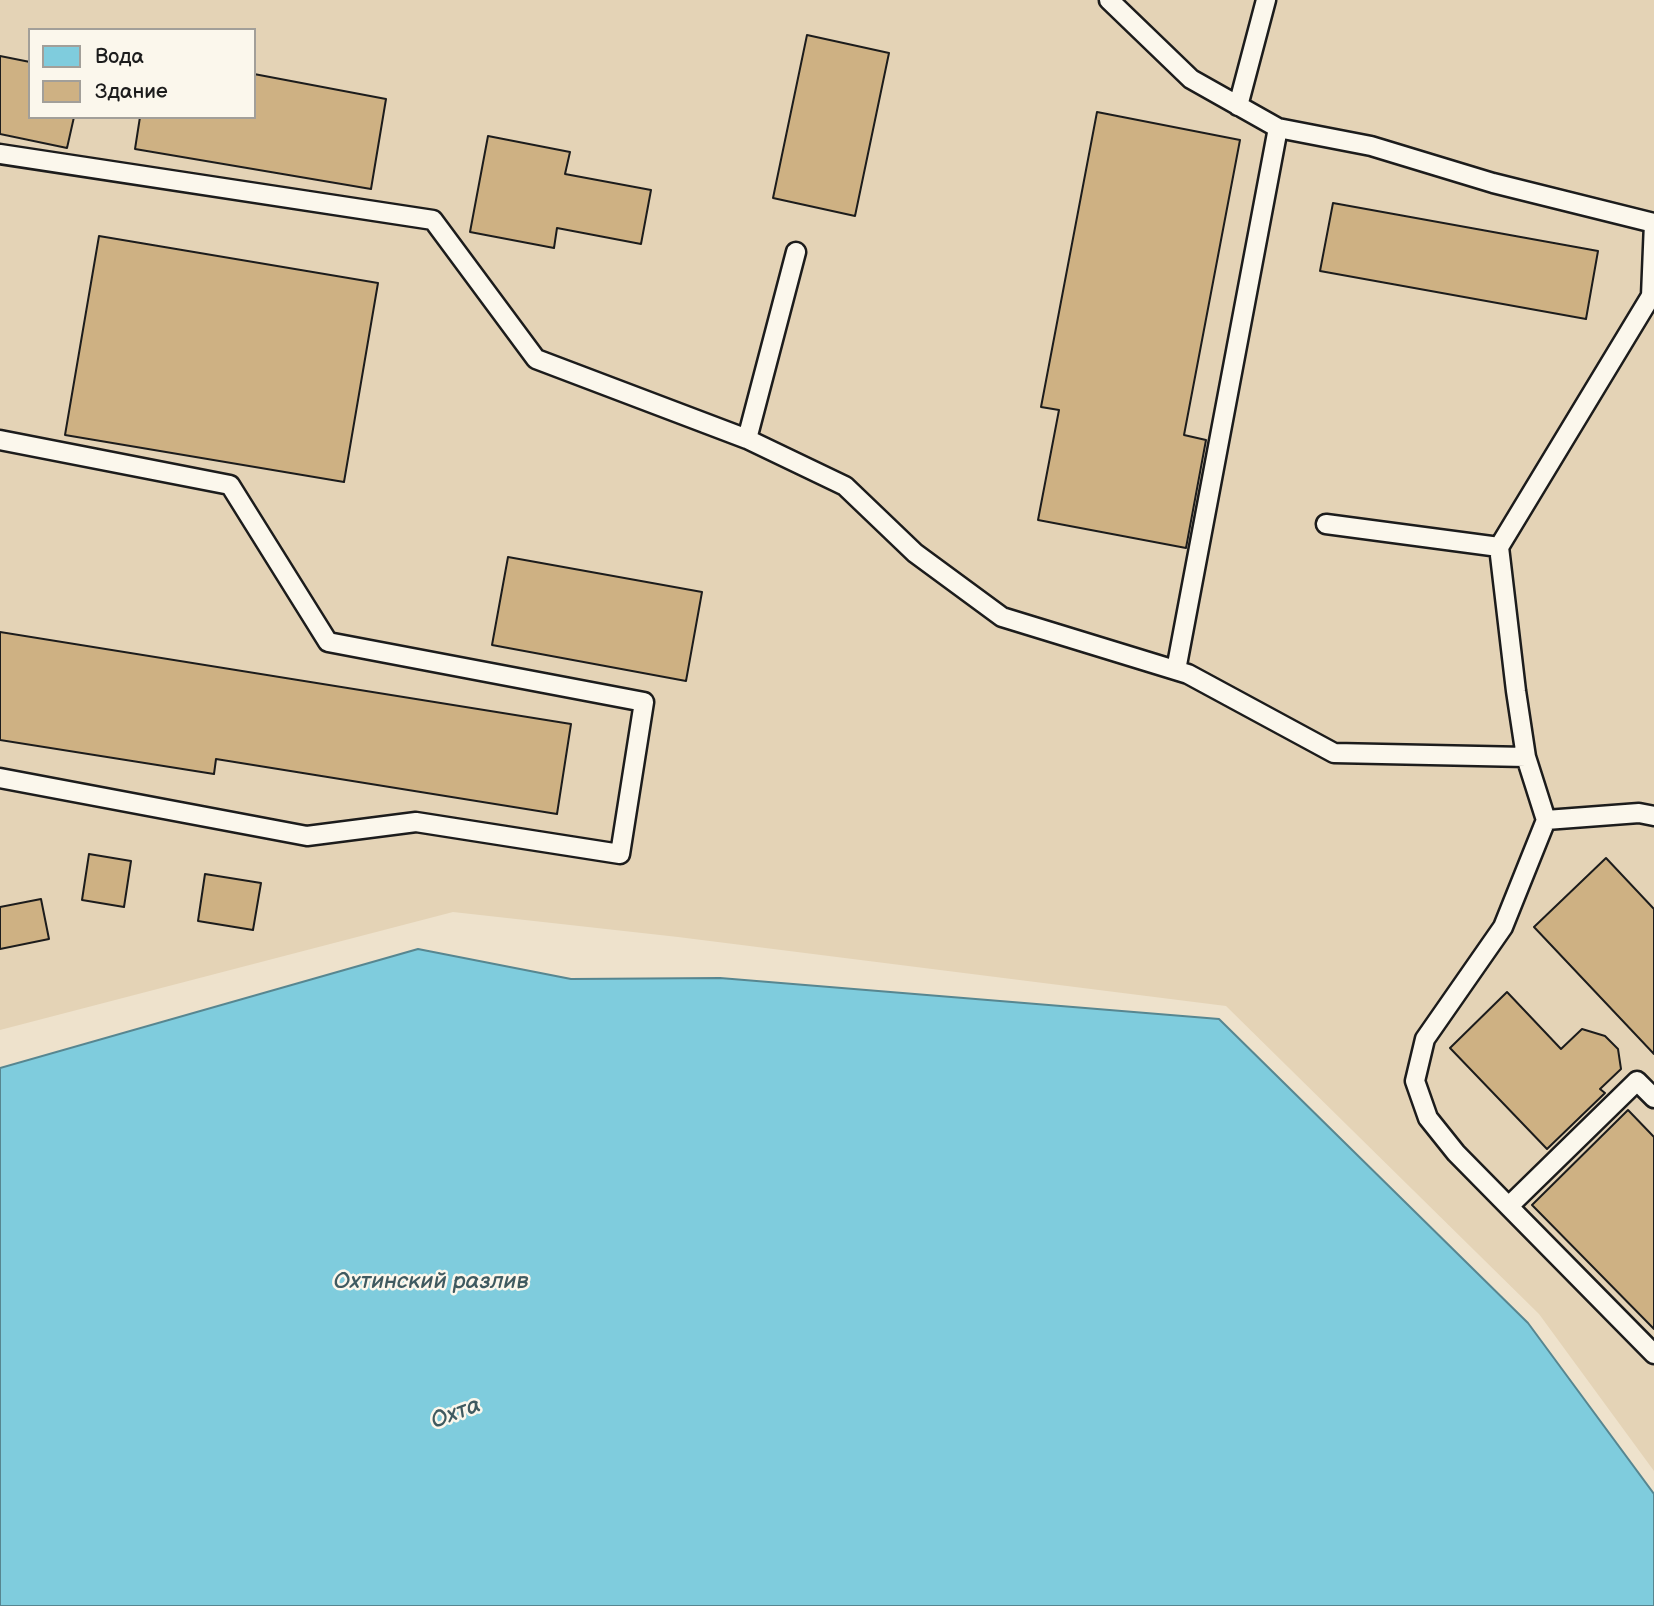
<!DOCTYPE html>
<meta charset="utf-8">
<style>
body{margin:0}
#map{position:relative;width:1654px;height:1606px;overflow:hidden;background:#eee2cc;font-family:"Balsamiq Sans",sans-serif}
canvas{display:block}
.legend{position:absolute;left:28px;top:28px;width:228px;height:91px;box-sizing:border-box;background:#fbf7ec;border:2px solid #a29f99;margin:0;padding:9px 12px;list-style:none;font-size:21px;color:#1c1c1c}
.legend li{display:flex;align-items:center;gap:14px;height:35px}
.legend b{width:35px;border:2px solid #a29f99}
</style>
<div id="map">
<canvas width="1654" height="1606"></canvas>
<ul class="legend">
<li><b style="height:19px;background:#7fccdd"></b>Вода</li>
<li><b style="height:19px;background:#ceb183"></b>Здание</li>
</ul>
</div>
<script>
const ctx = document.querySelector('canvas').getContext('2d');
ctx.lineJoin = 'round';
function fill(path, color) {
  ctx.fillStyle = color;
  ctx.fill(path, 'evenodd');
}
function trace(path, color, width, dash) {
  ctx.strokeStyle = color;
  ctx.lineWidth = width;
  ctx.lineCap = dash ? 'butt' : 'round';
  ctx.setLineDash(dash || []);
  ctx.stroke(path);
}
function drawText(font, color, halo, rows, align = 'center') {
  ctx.font = font + ' "Balsamiq Sans",sans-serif';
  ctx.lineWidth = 5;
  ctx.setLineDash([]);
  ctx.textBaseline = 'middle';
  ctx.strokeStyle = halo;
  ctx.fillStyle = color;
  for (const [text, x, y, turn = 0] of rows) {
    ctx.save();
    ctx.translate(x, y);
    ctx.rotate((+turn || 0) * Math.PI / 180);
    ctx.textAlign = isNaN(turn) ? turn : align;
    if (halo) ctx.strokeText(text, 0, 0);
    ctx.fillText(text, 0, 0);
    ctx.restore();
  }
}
fill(new Path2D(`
 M 0,0 L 1654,0 L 1654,1471 L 1539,1314 L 1226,1006 L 678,937 L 453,912 L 0,1030 ZM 30,30 L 254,30 L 254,117 L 30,117 Z`), '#e4d3b6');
const water = new Path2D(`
 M 418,949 L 571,979 L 720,978 L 1219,1019 L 1528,1323 L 1654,1494 L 1654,1606 L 0,1606 L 0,1068 Z`);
fill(water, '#7fccdd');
trace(water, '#578690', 2);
const building = new Path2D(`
 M 807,35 L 889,53 L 855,216 L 773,198 Z
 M 0,56 L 30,62 L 30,117 L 74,117 L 67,148 L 0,134 Z
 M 254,74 L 386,99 L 371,189 L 135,149 L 140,117 L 254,117 Z
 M 1097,112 L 1240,140 L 1184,435 L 1206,440 L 1186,548 L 1038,520 L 1059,410 L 1041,407 Z
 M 488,136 L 570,152 L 565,174 L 651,190 L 641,244 L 557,228 L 554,248 L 470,232 Z
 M 1333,203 L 1598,251 L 1586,319 L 1320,271 Z
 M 99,236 L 378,283 L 344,482 L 65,435 Z
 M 508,557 L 702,592 L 686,681 L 492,645 Z
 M 0,632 L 571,724 L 557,814 L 216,759 L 214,774 L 0,740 Z
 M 89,854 L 131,861 L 124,907 L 82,900 Z
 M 1606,858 L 1654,909 L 1654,1054 L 1534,927 Z
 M 205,874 L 261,883 L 253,930 L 198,921 Z
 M 41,899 L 49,939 L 0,949 L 0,907 Z
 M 1507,992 L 1561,1049 L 1582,1029 L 1605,1036 L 1618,1049 L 1621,1069 L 1600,1089 L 1605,1093 L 1547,1149 L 1450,1048 Z
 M 1628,1110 L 1654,1137 L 1654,1329 L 1532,1205 Z`);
fill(building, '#ceb183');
trace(building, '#1c1c1c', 2);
const service = new Path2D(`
 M 1109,0 L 1191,79 L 1278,128 L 1371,146 L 1493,183 L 1654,223 L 1651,296 L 1499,547 L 1516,691 L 1526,757 L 1546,820 L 1503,927 L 1425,1039 L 1415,1081 L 1428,1118 L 1456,1153 L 1654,1354
 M 1238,106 L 1266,0
 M 0,154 L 433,220 L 536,359 L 747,439 L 845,486 L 915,553 L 1002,617 L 1188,674 L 1334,753 L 1526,757
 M 747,439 L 796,252
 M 0,440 L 230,485 L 328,642 L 644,702 L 620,854 L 416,822 L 307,836 L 0,778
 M 1326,524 L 1499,547
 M 1176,670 L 1278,128
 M 1546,820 L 1639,813 L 1654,816
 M 1509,1206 L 1637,1081 L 1654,1098`);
trace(service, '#1c1c1c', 23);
trace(service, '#fbf7ec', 18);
drawText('italic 23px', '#3f5a60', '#fbf7ec', [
 ["Охтинский разлив",431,1282],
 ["Охта",456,1414,-21]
]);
</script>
